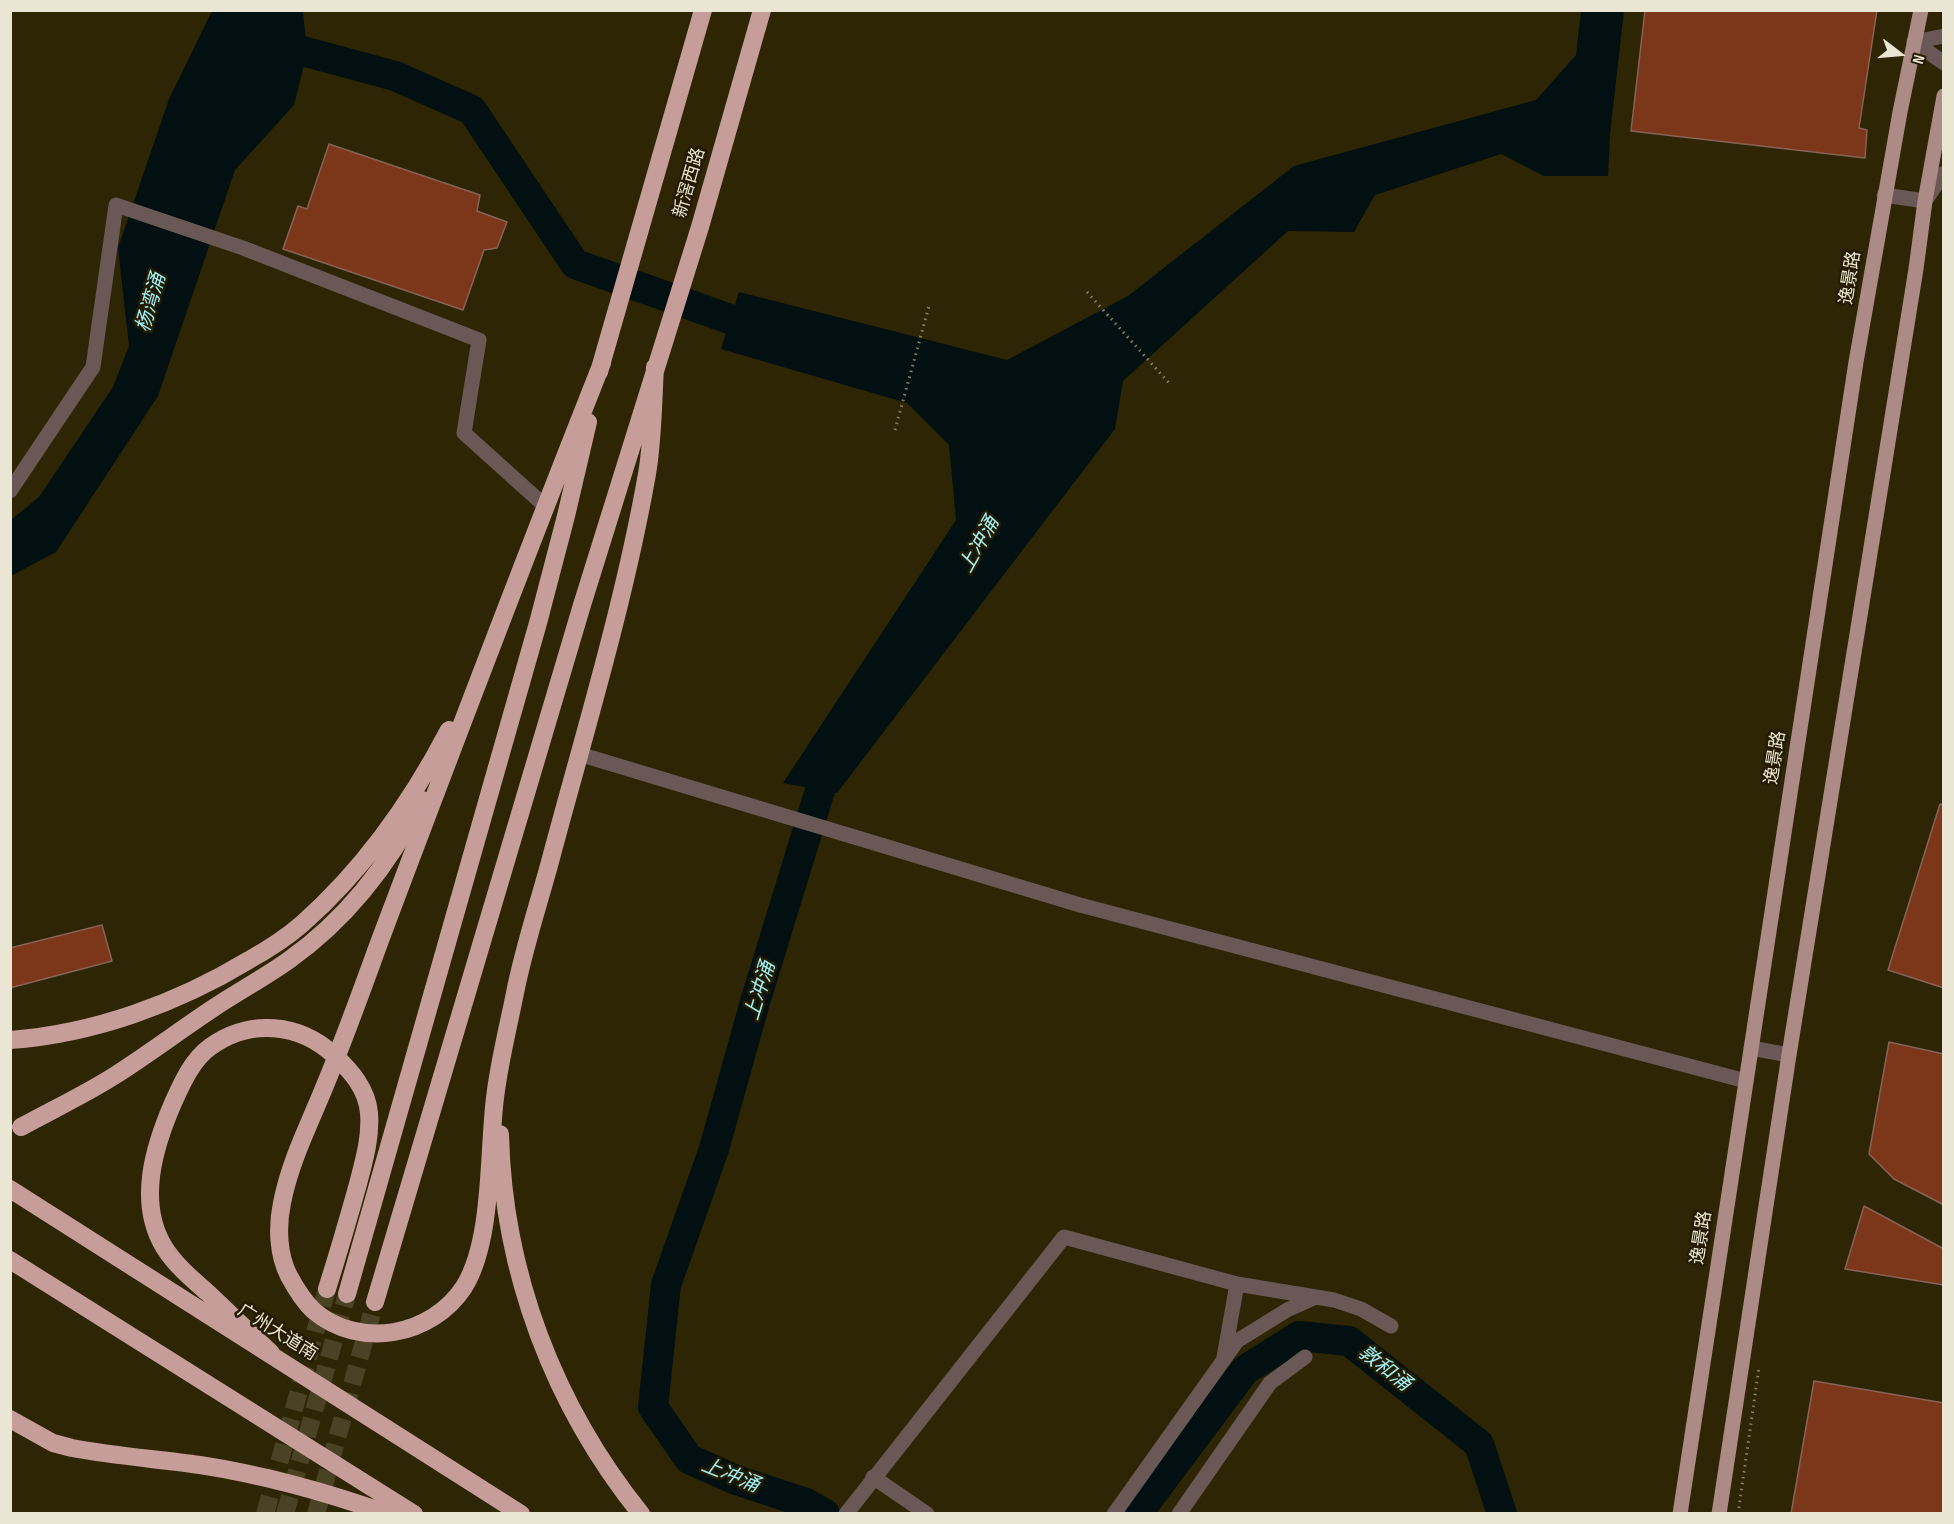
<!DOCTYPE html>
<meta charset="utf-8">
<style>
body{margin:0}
#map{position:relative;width:1954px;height:1524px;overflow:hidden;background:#2e2505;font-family:"Sofia Sans Condensed",sans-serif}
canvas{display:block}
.frame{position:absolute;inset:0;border:12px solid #ebe6d4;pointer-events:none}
.north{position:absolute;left:1870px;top:24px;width:60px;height:60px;-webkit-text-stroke:4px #241b00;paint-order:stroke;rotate:106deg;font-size:16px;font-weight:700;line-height:24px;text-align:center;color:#ebe6d4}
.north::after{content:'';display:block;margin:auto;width:21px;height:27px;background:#ebe6d4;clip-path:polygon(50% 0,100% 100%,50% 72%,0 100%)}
</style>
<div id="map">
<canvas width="1954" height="1524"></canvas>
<div class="frame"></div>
<div class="north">N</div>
</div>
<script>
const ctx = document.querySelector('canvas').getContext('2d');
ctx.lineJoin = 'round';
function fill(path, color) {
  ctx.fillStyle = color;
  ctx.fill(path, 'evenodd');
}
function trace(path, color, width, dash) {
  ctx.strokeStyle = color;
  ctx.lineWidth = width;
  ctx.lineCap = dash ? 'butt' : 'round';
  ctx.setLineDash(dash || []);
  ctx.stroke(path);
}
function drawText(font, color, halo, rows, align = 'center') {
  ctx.font = font + ' "Sofia Sans Condensed","Noto Sans SC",sans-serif';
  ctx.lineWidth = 5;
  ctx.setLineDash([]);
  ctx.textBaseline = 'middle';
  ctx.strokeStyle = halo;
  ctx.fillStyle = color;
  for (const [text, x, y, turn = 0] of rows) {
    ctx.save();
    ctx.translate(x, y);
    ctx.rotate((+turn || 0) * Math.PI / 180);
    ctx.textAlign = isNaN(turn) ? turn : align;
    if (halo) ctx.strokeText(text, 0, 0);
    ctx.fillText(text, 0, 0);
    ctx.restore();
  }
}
fill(new Path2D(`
 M 212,11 L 303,11 L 307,53 L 294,105 L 235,170 L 158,396 L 56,552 L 11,576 L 11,520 L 39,497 L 113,387 L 129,346 L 118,248 L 169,99 Z
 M 1581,11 L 1624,11 L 1610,134 L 1608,176 L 1544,176 L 1501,154 L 1375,195 L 1354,232 L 1288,231 L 1123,381 L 1115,429 L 837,793 L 783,783 L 956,520 L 949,445 L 907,403 L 721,349 L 739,292 L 1007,360 L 1128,296 L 1294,166 L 1536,100 L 1576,55 Z`), '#031011');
trace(new Path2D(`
 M 269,42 L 395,76 L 472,110 L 575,264 L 769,333
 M 825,1514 L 806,1503 L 736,1480 L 689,1459 L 653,1407 L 666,1285 L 714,1149 L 755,1002 L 829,761 L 834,754
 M 1137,1514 L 1245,1370 L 1299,1336 L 1349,1341 L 1479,1444 L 1502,1514`), '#031011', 30);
const building = new Path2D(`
 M 1645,10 L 1877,10 L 1859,128 L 1867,130 L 1865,158 L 1631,131 Z
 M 329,144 L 480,195 L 477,211 L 507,222 L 497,248 L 484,250 L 463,310 L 283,249 L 298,206 L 307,209 Z
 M 1940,804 L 1944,805 L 1944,988 L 1888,970 Z
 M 102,925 L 112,961 L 10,988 L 10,948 Z
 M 1889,1042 L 1944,1054 L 1944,1205 L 1894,1179 L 1869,1154 Z
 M 1864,1206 L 1944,1249 L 1944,1285 L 1845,1269 Z
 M 1814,1381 L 1944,1403 L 1944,1514 L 1791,1514 Z`);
fill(building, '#7c371a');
trace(building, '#866356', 1.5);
trace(new Path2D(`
 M 265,1514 L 327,1289
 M 285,1514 L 347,1294
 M 316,1514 L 375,1302`), '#4a4224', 18, [18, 9]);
trace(new Path2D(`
 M 1087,292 L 1169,383
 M 895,430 L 929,306
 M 1738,1514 L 1759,1367`), '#878067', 3, [1.5, 4.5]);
trace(new Path2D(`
 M 1914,42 L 1944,63
 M 1914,42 L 1944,36
 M 1884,195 L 1925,201 L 1944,173
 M 10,491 L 93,367 L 116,205 L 243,248 L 479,340 L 464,433 L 545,506
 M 579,754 L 1080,905 L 1746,1081
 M 1751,1048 L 1789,1055
 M 1224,1357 L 1237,1284
 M 873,1477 L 927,1514
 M 846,1514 L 1064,1237 L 1237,1284 L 1334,1300 L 1361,1309 L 1391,1326
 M 1114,1514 L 1237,1341 L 1287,1310 L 1316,1297
 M 1179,1514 L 1270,1383 L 1305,1357`), '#695856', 15);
trace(new Path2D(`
 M 1680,1514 L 1856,362 L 1900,112 L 1921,10
 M 1719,1514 L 1789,1055 L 1916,269 L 1925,201 L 1944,96`), '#ac8a86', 15);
trace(new Path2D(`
 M 602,363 C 526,555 452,749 379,943 C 362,990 345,1037 326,1083 C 310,1123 290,1161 282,1203 C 277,1227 278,1255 289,1276 C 296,1289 303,1301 314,1311 C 360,1350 432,1336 464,1287 C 493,1240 488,1154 495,1098 C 499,1063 508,1028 515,993 C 524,947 539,903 551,858 C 585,731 624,604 647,474 C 653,439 653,402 655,367
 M 599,372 L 703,10
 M 10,1040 C 94,1034 178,1003 249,960 C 267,950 286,938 302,924 C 362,871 412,801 449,730
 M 21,1127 C 52,1110 84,1095 114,1076 C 147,1055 179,1031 212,1009 C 237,992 264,978 289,960 C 347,919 390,863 422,800
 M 500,1134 C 503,1272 554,1406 641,1514
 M 10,1189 L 521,1514
 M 10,1260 L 414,1514
 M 347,1294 L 538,623 L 566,516 L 588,422
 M 375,1302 L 582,605 L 700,227 L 762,10
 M 271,1353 C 250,1333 229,1313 208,1293 C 193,1280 175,1265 164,1247 C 137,1202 154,1147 173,1103 C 182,1083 192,1060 210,1047 C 250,1018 300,1023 335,1056 C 351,1071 367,1089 369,1113 C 371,1137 364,1161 358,1184 C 348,1220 338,1254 327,1289
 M 10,1419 L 53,1443 L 72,1448 C 115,1456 158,1459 200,1465 C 265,1475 326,1492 388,1514`), '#c69d99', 18);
drawText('18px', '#ebe6d4', '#241b00', [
 ["新滘西路",690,183,-74],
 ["逸景路",1851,278,-81],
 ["逸景路",1776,758,-81],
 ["逸景路",1702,1238,-81],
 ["广州大道南",277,1333,32]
]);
drawText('italic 20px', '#9ff1f9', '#241b00', [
 ["杨湾涌",152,303,-74],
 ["上冲涌",980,545,-61],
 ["上冲涌",761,991,-73],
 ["敦和涌",1384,1369,38],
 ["上冲涌",730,1476,22]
]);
</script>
